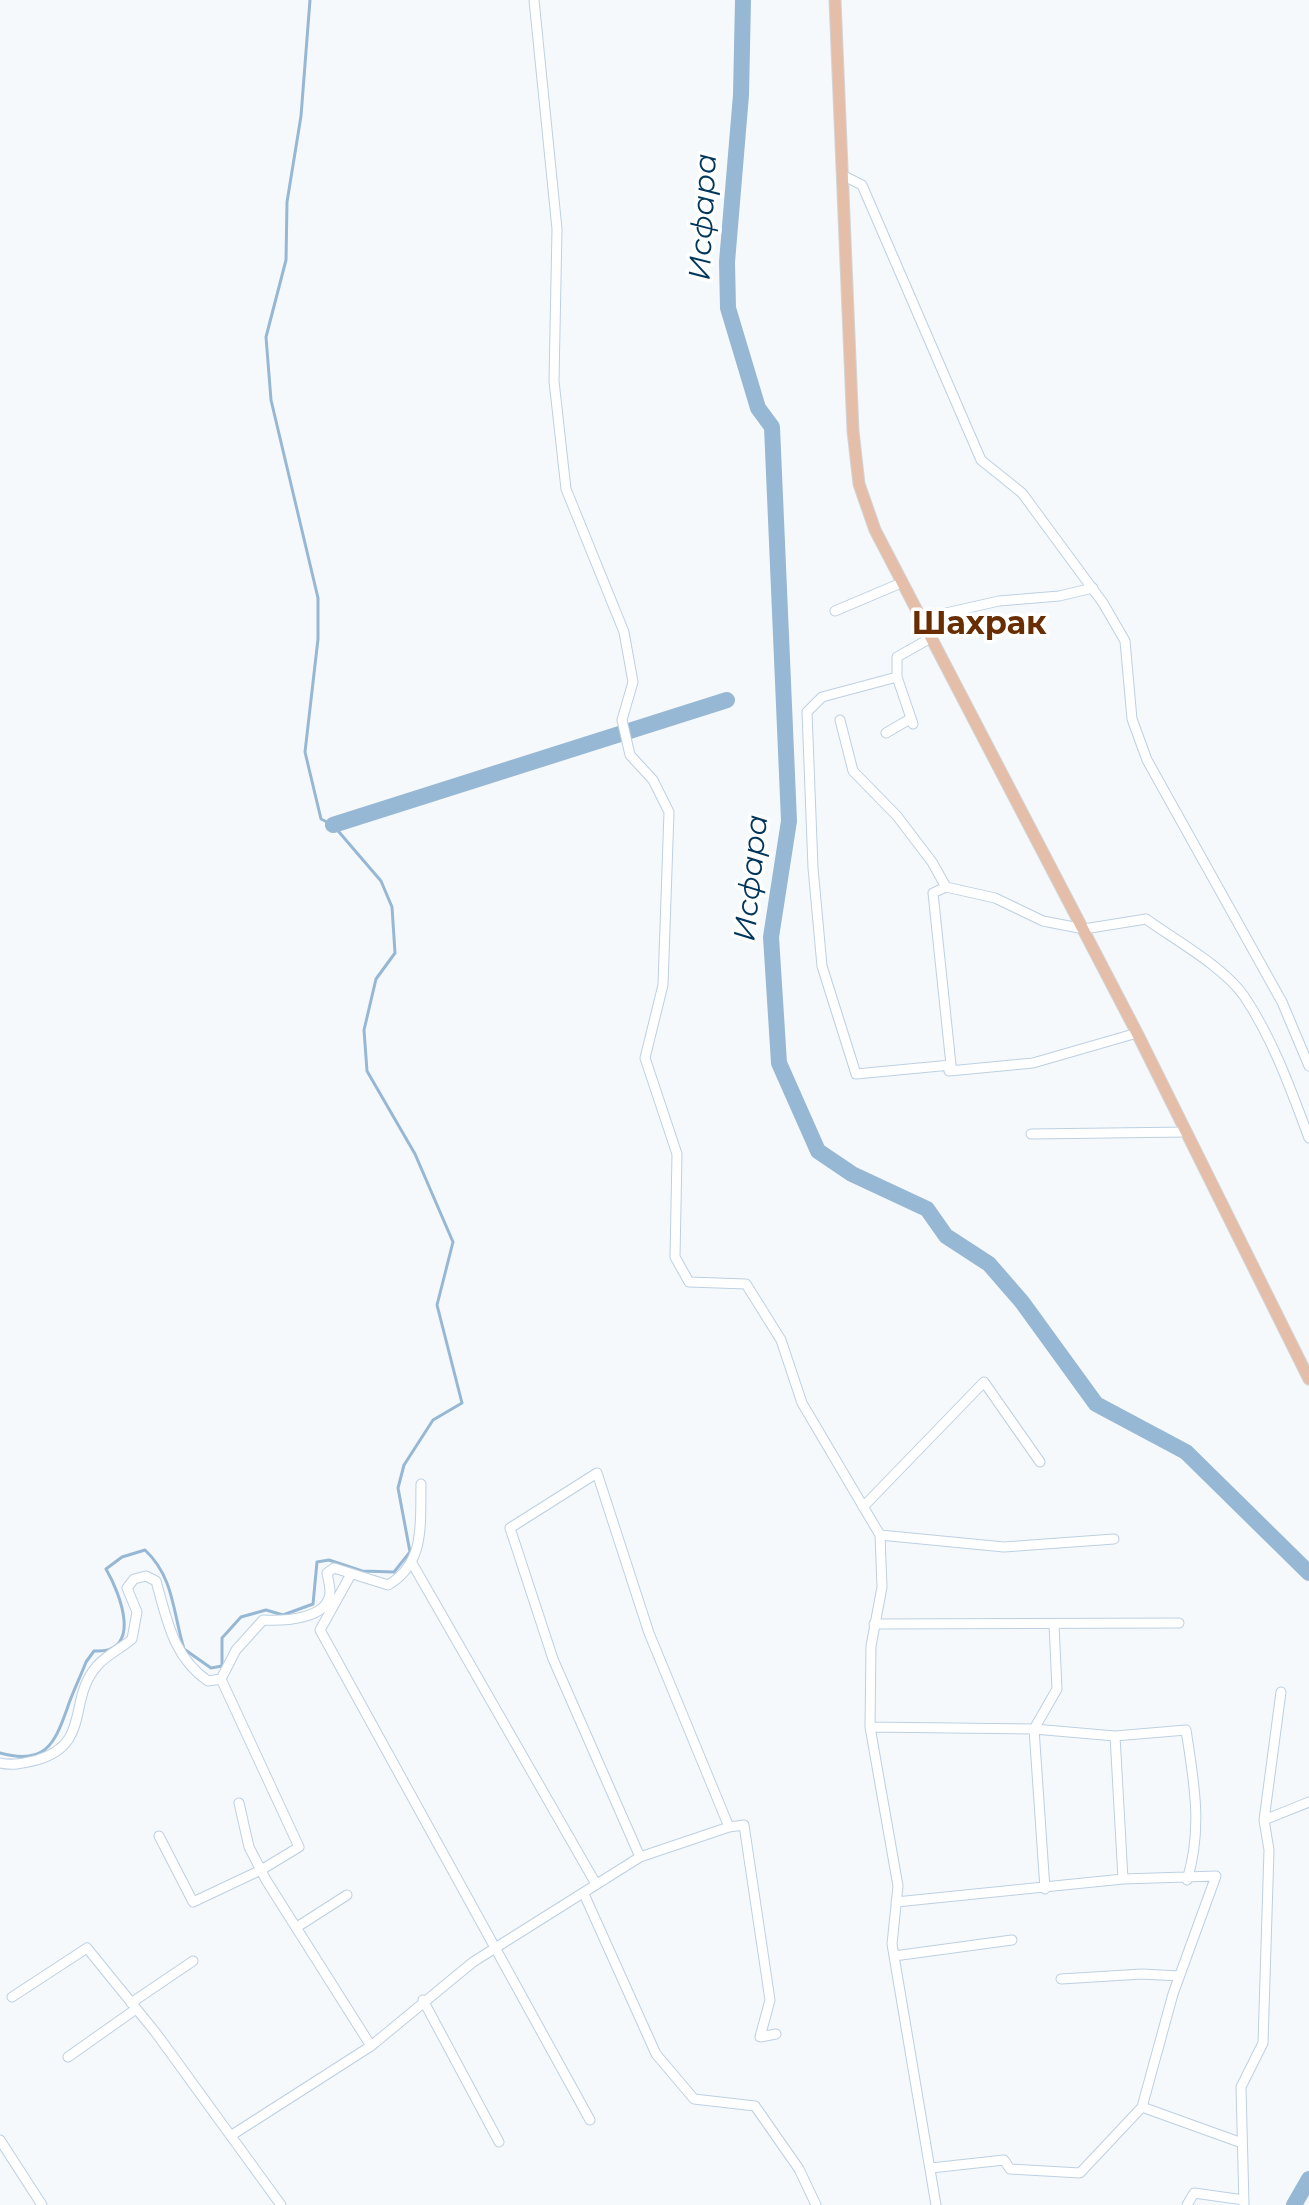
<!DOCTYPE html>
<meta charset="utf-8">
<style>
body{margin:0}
canvas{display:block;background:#f5f9fc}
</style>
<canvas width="1309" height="2205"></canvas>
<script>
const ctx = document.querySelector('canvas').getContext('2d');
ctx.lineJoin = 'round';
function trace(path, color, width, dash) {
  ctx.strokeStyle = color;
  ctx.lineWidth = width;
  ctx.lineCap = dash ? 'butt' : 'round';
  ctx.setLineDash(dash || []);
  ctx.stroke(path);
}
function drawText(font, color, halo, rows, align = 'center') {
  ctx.font = font + ' Montserrat,sans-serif';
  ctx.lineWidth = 7;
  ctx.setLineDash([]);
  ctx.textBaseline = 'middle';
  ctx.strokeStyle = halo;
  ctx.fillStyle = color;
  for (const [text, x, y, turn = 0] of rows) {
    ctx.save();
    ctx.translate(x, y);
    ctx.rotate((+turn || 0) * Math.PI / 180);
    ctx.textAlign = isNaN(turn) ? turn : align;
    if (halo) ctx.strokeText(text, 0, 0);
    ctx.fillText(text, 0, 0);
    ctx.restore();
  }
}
trace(new Path2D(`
 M 0,1753 C 44,1765 54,1746 67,1709 C 72,1693 80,1678 86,1662 L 94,1651 C 144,1654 120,1593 106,1569 L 122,1557 L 145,1550 C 174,1577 173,1613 184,1649 L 211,1668 L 222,1666 L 222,1638 L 241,1617 L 266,1610 L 283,1615 L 313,1604 L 317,1562 L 329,1560 L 362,1571 L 394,1572 L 410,1552 L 398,1488 L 404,1465 L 433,1420 L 462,1403 L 437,1305 L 453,1242 L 415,1154 L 367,1071 L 364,1030 L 376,979 L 395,953 L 392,907 L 381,881 L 333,825 L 321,819 L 305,752 L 318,639 L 318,598 L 271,400 L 266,337 L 286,260 L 287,202 L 301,116 L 310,0`), '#97b8d4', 3);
trace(new Path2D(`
 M 743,0 L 741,95 L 727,262 L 728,308 L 758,408 L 772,427 L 789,821 L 771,937 L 779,1063 L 818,1151 L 852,1174 L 927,1209 L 946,1236 L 989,1264 L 1022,1302 L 1096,1404 L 1186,1452 L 1309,1573
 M 333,825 L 727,700
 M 1294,2205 L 1309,2179`), '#97b8d4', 16);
const minor = new Path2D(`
 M 534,0 L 557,229 L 554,381 L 566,489 L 624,632 L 633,682 L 622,720 L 630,755 L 653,780 L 669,812 L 663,985 L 645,1058 L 677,1154 L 675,1257 L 689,1282 L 746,1284 L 781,1340 L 802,1403 L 880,1535 L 882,1587 L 871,1646 L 870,1727 L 898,1886 L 892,1944 L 936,2205
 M 842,175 L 862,185 L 981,460 L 1022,493 L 1103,603 L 1125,641 L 1132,719 L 1147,760 L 1282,1002 L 1309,1066
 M 835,611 L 901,583
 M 919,619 L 999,601 L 1059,596 L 1093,588
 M 929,639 L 897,657 L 897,677 L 822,697 L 807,712 L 813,868 L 822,966 L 856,1074 L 951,1065
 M 897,677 L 913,724
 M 840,720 L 853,771 L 897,816 L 932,862 L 946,887 L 995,898 L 1043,921 L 1084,929 L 1146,919 C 1175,940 1224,967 1244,996 C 1273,1039 1291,1090 1309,1138
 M 886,733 L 910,719
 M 946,887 L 933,893 L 951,1065 L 949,1071 L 1033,1063 L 1137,1033
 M 1031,1134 L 1187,1132
 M 863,1507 L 984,1382 L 1040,1462
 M 880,1535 L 1004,1547 L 1114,1539
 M 412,1563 L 596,1884
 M 350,1576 L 320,1630 L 590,2120
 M 874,1624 L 1179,1623
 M 870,1727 L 1034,1729 L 1057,1689 L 1054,1624
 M 1115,1736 L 1123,1879
 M 0,1763 C 12,1766 25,1763 37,1760 C 92,1744 67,1700 97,1666 C 106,1655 122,1648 132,1639 L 137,1612 L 127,1588 L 134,1579 L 146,1576 L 156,1581 C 167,1620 173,1657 208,1681 L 221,1679 L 236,1650 L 263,1620 C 282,1621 329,1620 330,1592 C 330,1586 328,1579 327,1573 L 334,1568 L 388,1585 C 426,1563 420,1523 421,1484
 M 239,1803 L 249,1847 L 266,1880 L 371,2046
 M 1264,1820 L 1309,1802
 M 159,1836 L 193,1902 L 261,1870 L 299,1847 L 221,1679
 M 640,1857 L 553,1659 L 510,1528 L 597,1473 L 649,1633 L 729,1827
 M 1045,1889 L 1034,1729 L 1115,1736 L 1186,1730 C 1194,1782 1203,1829 1187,1880
 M 584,1894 L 656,2054 L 694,2099 L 755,2106 L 799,2169 L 816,2205
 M 896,1902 L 1123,1879 L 1216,1876 L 1173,1994 L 1142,2107 L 1080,2173 L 1010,2169 L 1004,2160 L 931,2168
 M 297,1927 L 347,1895
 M 894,1956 L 1012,1940
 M 1061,1979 L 1142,1974 L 1179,1976
 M 12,1997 L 87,1948 L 156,2033 L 281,2205
 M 423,2000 L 499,2142
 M 131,2003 L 193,1961
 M 68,2057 L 136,2009
 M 1142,2107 L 1242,2143
 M 232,2135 L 371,2046 L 473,1962 L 640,1857 L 729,1827 L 744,1825 L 770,2000 L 760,2037 L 776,2034
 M 0,2140 L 42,2205
 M 1187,2205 L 1194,2193 L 1244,2200
 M 1244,2205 L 1241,2087 L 1263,2043 L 1269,1850 L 1264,1820 L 1281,1692`);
const major = new Path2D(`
 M 835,0 L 853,431 L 859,484 L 875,530 L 1137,1033 L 1309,1379`);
trace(minor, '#bdd0e2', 11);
trace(major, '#d3d4d5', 13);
trace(minor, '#fff', 9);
trace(major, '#e4bea8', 11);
drawText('italic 30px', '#00365b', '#fff', [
 ["Исфара",704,217,-87],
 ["Исфара",752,878,-84]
]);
drawText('bold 32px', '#682d00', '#fff', [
 ["Шахрак",979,625]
]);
</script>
